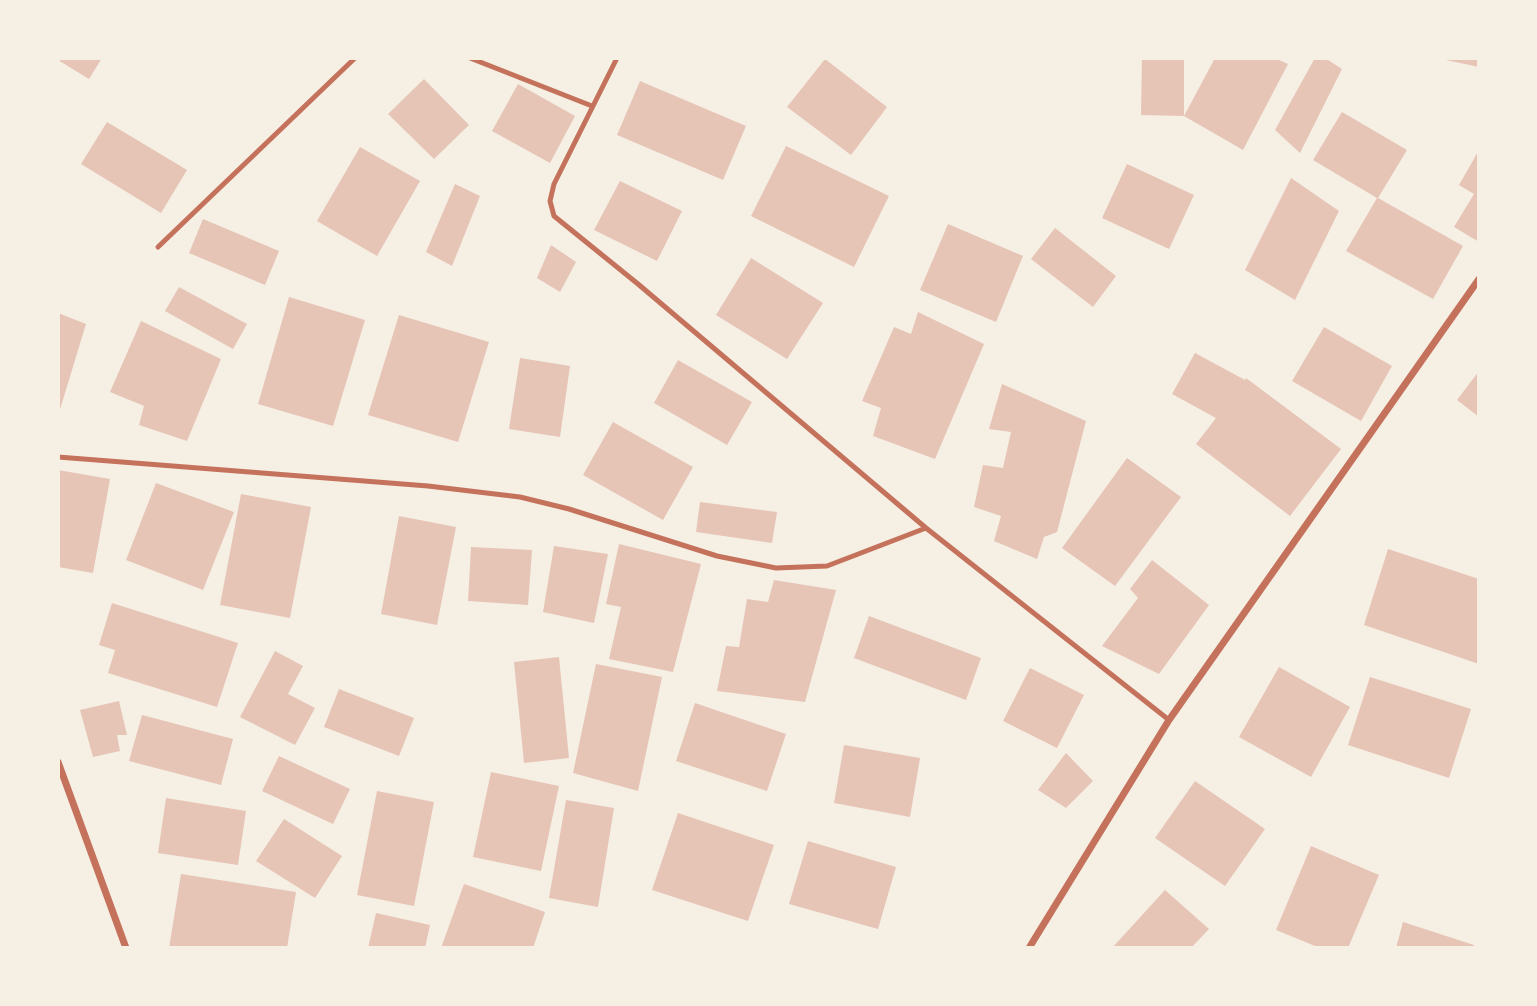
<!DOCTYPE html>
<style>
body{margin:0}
#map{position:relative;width:1537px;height:1006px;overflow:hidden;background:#f6efe4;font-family:"Alegreya Sans",sans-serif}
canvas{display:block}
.frame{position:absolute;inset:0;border:60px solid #f6efe4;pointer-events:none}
</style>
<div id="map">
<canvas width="1537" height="1006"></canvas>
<div class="frame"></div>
</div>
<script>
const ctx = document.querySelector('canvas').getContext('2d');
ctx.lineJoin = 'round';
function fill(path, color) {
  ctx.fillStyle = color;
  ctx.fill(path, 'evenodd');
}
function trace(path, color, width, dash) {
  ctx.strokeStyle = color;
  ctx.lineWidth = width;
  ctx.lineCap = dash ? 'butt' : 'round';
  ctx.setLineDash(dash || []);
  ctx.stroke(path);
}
fill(new Path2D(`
 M 58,58 L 102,58 L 89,79 L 58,60 Z
 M 1142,58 L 1184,58 L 1184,116 L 1141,115 Z
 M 1215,58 L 1274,58 L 1288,64 L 1243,150 L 1184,116 Z
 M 1315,58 L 1325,58 L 1342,69 L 1300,153 L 1275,130 Z
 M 1441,58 L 1479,58 L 1479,67 L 1441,59 Z
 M 825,59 L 887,107 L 851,155 L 787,107 Z
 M 424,79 L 469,125 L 434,159 L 388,114 Z
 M 640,81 L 746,126 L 723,180 L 617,135 Z
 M 518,84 L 575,116 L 550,163 L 492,131 Z
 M 1342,112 L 1407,150 L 1378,198 L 1463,246 L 1433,299 L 1346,251 L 1377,198 L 1313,160 Z
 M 107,122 L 187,170 L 161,213 L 81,164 Z
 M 786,146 L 889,196 L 854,267 L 751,216 Z
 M 360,147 L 420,181 L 377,256 L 317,221 Z
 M 1479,150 L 1479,242 L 1454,227 L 1474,194 L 1459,185 Z
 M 1127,164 L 1194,195 L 1169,249 L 1102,218 Z
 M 1291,178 L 1339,211 L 1295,300 L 1245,270 Z
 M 620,181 L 682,211 L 657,261 L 594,230 Z
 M 455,184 L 480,196 L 452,266 L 426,252 Z
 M 203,219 L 279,251 L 265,285 L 189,253 Z
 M 948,224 L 1023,256 L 996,322 L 920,290 Z
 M 1055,228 L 1116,276 L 1093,307 L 1031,259 Z
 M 551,245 L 576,262 L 560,292 L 537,278 Z
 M 751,258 L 823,303 L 787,359 L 716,315 Z
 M 179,287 L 247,324 L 233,349 L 165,311 Z
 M 289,297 L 365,320 L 333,426 L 258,404 Z
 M 918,312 L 984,344 L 935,459 L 873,436 L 881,408 L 862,401 L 894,327 L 911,334 Z
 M 58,313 L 86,324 L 58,416 Z
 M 399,315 L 489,342 L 458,442 L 368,415 Z
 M 141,321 L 221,359 L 187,441 L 139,425 L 144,406 L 110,392 Z
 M 1324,327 L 1392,366 L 1361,421 L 1292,381 Z
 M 1195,353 L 1245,380 L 1246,378 L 1341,449 L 1290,516 L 1196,444 L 1216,418 L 1172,394 Z
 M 520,358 L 570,366 L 560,437 L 509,429 Z
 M 678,360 L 752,402 L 727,445 L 654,403 Z
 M 1479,371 L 1479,417 L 1457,400 Z
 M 1002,384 L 1086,421 L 1057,532 L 1044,537 L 1037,559 L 994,541 L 1001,516 L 974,507 L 983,465 L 1003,468 L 1011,432 L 989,429 Z
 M 613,422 L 693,467 L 663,520 L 583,475 Z
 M 1127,458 L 1181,497 L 1115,586 L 1062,548 Z
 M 58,470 L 110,479 L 93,573 L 58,567 Z
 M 156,483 L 234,512 L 203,590 L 126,560 Z
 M 241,494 L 311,507 L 290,618 L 220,605 Z
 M 700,502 L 777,512 L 772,543 L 696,532 Z
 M 399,516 L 456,527 L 437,625 L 381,614 Z
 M 619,544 L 701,564 L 673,672 L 609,659 L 621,607 L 606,604 Z
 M 554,546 L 608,554 L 594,623 L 543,612 Z
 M 471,547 L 532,550 L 528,605 L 468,601 Z
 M 1388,549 L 1479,579 L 1479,664 L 1364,625 Z
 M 1152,560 L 1209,605 L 1159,674 L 1102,646 L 1138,598 L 1130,589 Z
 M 774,580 L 836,590 L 805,702 L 717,691 L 726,646 L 739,647 L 747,599 L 768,602 Z
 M 112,603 L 238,643 L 217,707 L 108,673 L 115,650 L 99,645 Z
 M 869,616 L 981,658 L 966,700 L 854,658 Z
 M 275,651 L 303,666 L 288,694 L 315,708 L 295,745 L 240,717 Z
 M 559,657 L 569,758 L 524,763 L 514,662 Z
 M 596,664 L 662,677 L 638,791 L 573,773 Z
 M 1279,667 L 1350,707 L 1311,777 L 1239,737 Z
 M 1030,668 L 1084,695 L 1057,748 L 1003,721 Z
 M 1370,677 L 1471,709 L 1449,778 L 1348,745 Z
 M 339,689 L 414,718 L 399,756 L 324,727 Z
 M 119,701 L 127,735 L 117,735 L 120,751 L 93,757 L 80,710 Z
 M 695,703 L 786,734 L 767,791 L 676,761 Z
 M 142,715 L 233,739 L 221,785 L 129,761 Z
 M 844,745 L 920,758 L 910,817 L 834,803 Z
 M 1066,753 L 1093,781 L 1066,808 L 1038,790 Z
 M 279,756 L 350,789 L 333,824 L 262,791 Z
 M 491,772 L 559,786 L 541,871 L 473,857 Z
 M 1195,781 L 1265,829 L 1225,886 L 1155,838 Z
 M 377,791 L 434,802 L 414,906 L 357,895 Z
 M 166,798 L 246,811 L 238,865 L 158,853 Z
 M 566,800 L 614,808 L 598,907 L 549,898 Z
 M 678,813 L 774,845 L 748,921 L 652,890 Z
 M 284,819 L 342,856 L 315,898 L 256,861 Z
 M 808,841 L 896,867 L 878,929 L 789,904 Z
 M 1311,846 L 1379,875 L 1348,948 L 1320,948 L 1276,930 Z
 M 181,874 L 296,892 L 287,948 L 169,948 Z
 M 464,884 L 545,912 L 533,948 L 441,948 Z
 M 1165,890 L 1209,929 L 1191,948 L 1112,948 Z
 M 376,913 L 430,925 L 425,948 L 368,948 Z
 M 1403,922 L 1474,945 L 1472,948 L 1396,948 Z`), '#e6c5b7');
trace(new Path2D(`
 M 470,58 L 592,106
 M 617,58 L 554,184 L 550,201 L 554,216 L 638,284 L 926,528 L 1169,720
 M 158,247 L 355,58
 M 58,457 L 428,486 L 520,497 L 569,509 L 717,556 L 776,568 L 827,566 L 926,528`), '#c5725c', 5);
trace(new Path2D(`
 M 58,762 L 126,948
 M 1029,948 L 1169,720 L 1479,279`), '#c5725c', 7);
</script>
